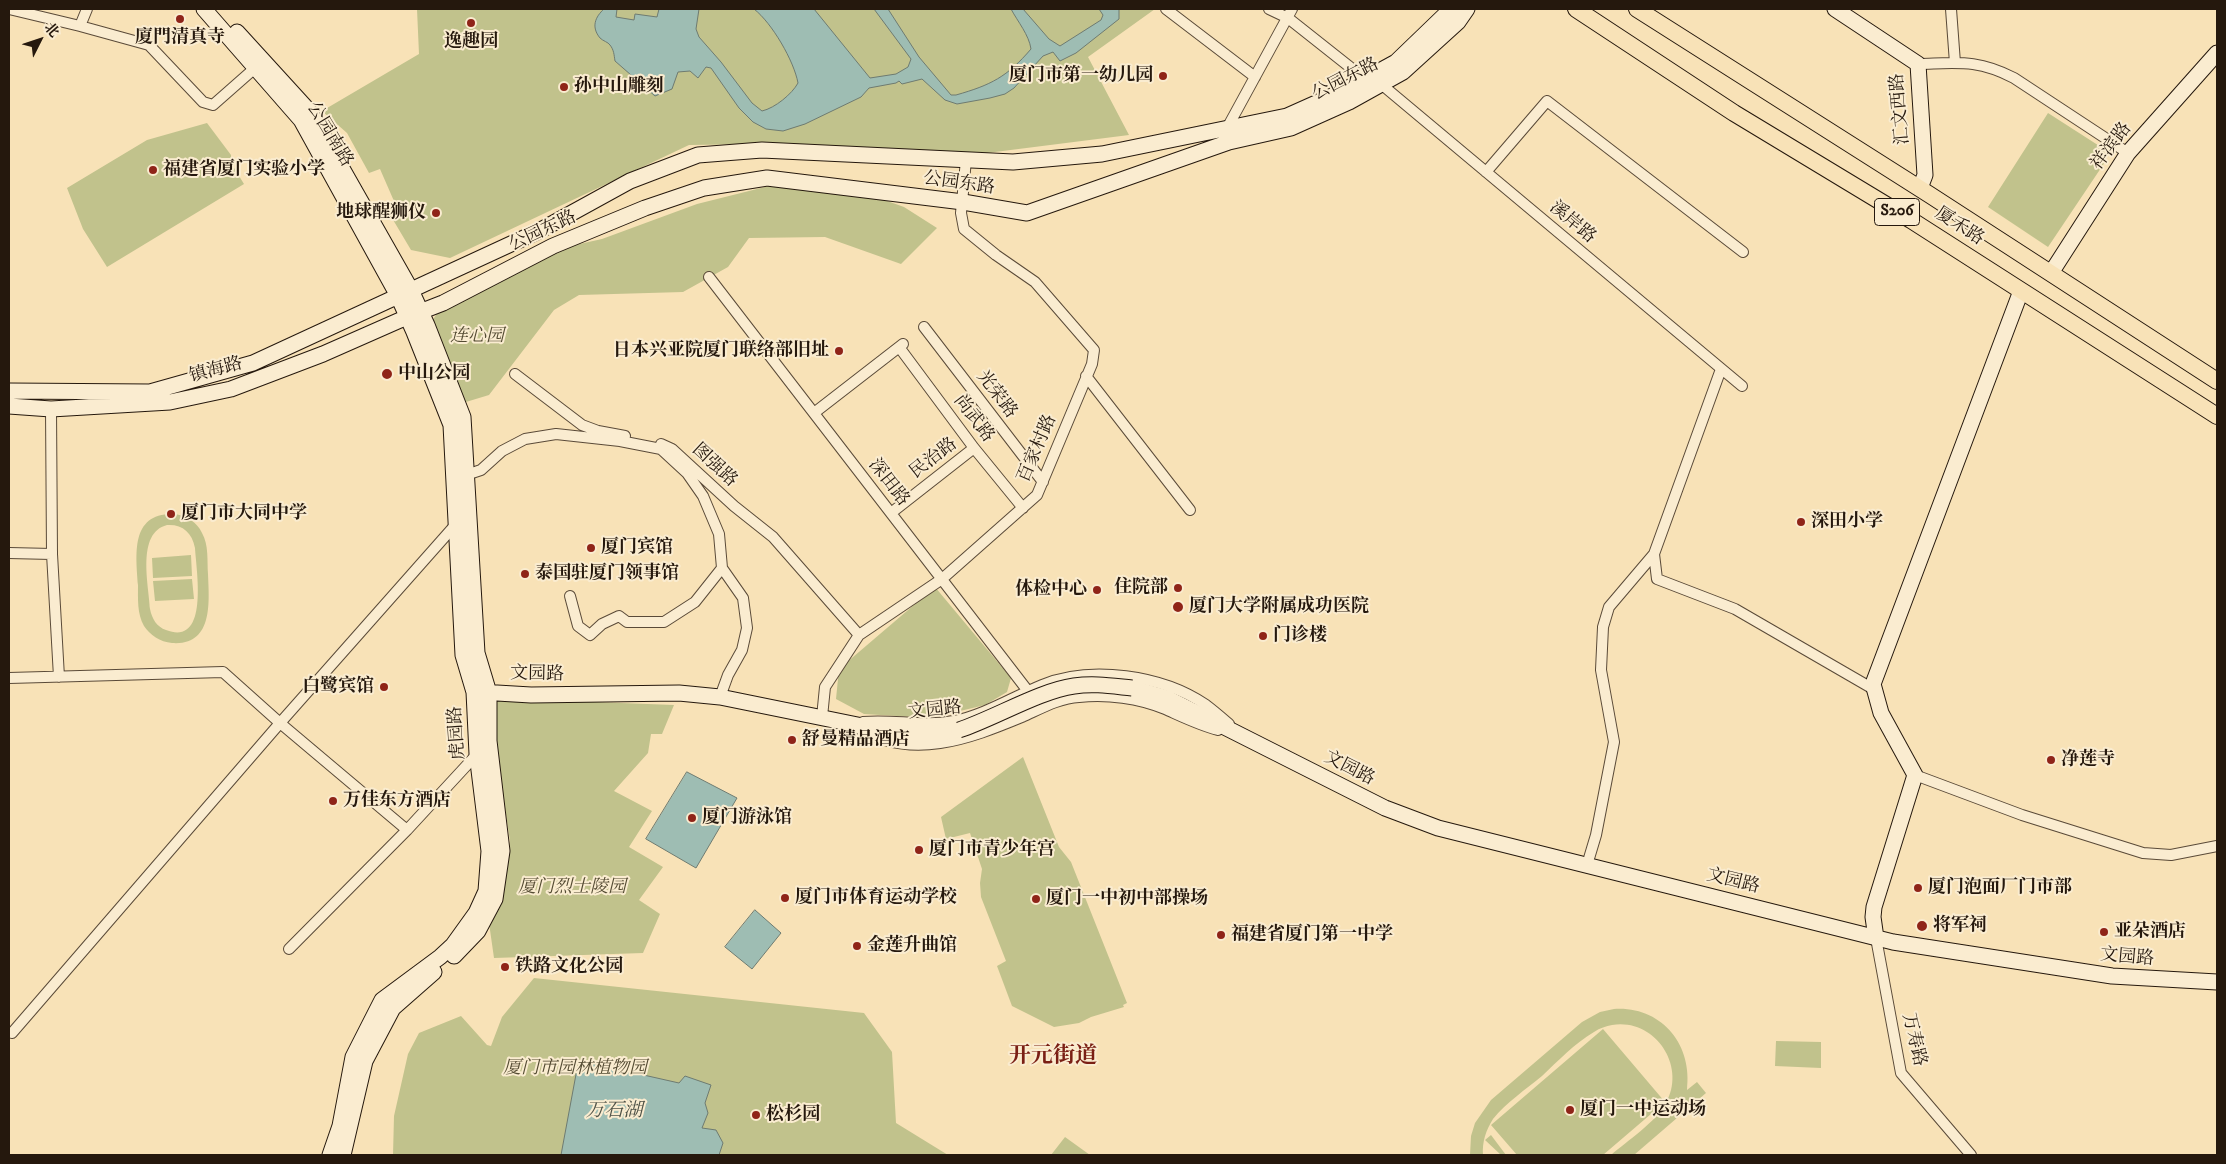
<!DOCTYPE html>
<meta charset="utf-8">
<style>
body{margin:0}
#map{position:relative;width:2226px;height:1164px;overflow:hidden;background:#f8e2b7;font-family:"IM FELL DW Pica","Noto Serif SC",serif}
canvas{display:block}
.frame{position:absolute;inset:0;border:10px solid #25180d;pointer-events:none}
.north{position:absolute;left:15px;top:15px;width:50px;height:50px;-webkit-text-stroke:4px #faecd0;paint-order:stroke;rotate:49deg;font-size:14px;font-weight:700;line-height:20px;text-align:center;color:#25180d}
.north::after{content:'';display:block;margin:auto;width:18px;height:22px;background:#25180d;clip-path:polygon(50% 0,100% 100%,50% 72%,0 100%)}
</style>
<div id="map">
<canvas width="2226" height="1164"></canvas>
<div class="frame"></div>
<div class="north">北</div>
</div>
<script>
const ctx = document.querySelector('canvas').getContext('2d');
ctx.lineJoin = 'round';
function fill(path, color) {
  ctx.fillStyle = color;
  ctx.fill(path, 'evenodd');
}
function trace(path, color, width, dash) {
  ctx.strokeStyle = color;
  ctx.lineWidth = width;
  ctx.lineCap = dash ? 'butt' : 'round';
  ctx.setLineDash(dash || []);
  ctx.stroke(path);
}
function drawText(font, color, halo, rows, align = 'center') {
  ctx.font = font + ' "IM FELL DW Pica","Noto Serif SC",serif';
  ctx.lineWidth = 4;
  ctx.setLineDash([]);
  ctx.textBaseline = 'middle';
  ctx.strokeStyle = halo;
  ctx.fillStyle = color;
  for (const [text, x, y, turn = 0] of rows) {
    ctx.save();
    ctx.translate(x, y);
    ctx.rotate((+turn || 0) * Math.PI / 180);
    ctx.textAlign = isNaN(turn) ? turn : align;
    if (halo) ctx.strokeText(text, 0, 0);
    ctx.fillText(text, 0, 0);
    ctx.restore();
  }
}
fill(new Path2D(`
 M 417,9 L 1155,9 L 1088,57 L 1129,135 L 987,153 L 768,144 L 689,145 L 450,258 L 411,250 L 389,213 L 397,208 L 380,169 L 369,173 L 347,133 L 322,111 L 419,54 Z
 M 2048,113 L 2104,149 L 2105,162 L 2048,247 L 1988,207 Z
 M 207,123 L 231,155 L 231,163 L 244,184 L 107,267 L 83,229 L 67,188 L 147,140 Z
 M 769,186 L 854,189 L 904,207 L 937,228 L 901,264 L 825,237 L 749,238 L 728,267 L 683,292 L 579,295 L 554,310 L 489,395 L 456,405 L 426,330 L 446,300 L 557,249 L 602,239 L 697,204 Z
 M 175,514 C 187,516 197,522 202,533 C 209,545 207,561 208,574 C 209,601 214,646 172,643 C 160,642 150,635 144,626 C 137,614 138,598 138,585 C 136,554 130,512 175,514 ZM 167,525 C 182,524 192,532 195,548 C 196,569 210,647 166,630 C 157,627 152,619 150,609 C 149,585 136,533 167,525 Z
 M 191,555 L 192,576 L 153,578 L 152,558 Z
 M 192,579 L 194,599 L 155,601 L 153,581 Z
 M 935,587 L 1011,678 L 1007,692 L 985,705 L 931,718 L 864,714 L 836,699 L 839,669 Z
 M 488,698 L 674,705 L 662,734 L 651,734 L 648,753 L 614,791 L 652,811 L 629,847 L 663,867 L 639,900 L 660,914 L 643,953 L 494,958 L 489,923 L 505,881 L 510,841 Z
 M 1023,757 L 1059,847 L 1071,862 L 1127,1003 L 1123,1005 L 1124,1007 L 1091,1017 L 1079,1023 L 1054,1027 L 1012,1006 L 997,966 L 1006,961 L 981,897 L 980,883 L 982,869 L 970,833 L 946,839 L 941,817 Z
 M 534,978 L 864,1013 L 892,1052 L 896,1123 L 948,1155 L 393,1155 L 394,1116 L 408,1054 L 419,1033 L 461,1016 L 487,1045 L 491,1046 L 502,1017 Z
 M 1614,1009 C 1661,1006 1693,1044 1687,1090 L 1697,1082 L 1706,1093 L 1634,1155 L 1611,1155 C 1627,1141 1656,1122 1666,1103 C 1687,1066 1655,1018 1612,1025 C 1606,1026 1600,1028 1594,1032 C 1575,1043 1558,1061 1542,1076 C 1526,1089 1506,1103 1493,1119 C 1486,1130 1482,1142 1483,1155 L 1470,1155 L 1471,1136 L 1475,1123 L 1491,1100 L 1582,1022 L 1600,1012 Z
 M 1603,1029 L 1665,1102 L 1603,1155 L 1517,1155 L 1491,1125 Z
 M 1776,1041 L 1821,1042 L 1821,1068 L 1775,1066 Z
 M 1491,1135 L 1506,1155 L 1501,1155 L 1485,1140 Z
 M 1065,1137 L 1090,1155 L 1051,1155 Z`), '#c1c28c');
const water = new Path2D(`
 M 604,9 L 617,9 L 616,17 L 634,20 L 635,14 L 657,17 L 659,9 L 699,9 L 696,29 L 699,37 L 721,62 L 752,103 L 762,111 C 775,108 792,94 798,83 C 794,61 772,23 754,9 L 814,9 L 870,78 L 896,74 L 908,67 L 911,59 L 874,9 L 888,9 L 919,57 L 951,95 L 956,95 C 991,85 1007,77 1031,49 C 1029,35 1018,22 1011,9 L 1023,9 L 1049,39 L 1060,46 L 1101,20 L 1103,15 L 1099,9 L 1119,9 L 1119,19 L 1076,53 L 1060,61 L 1053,52 L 1043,56 L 1014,88 L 1005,94 L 990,98 L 957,104 L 945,100 L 922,79 L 902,84 L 899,81 L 896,83 L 869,88 L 861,97 L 805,124 L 783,131 L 766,129 L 753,122 L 739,108 L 711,68 L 706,67 L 698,78 L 690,71 L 678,72 L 672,89 L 655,96 L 615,61 C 614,55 614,50 610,45 C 608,42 603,41 600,38 C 591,27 595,17 604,9 Z
 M 687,772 L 737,798 L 696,868 L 646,839 Z
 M 755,910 L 781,933 L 752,969 L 725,947 Z
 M 586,1062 L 679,1083 L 685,1076 L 711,1085 L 705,1103 L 708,1113 L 702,1128 L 716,1130 L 723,1143 L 719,1155 L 561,1155 L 577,1069 Z`);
fill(water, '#9ebdb3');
trace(water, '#6e7b71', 1);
const street = new Path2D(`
 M 9,9 L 80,26 L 87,9
 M 1166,9 L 1255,77
 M 1269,9 L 1288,18 L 1365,79
 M 1951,9 L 1955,63
 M 80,26 L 149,45 L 203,102 L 213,105 L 255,68
 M 1918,64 C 1958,63 1977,59 2014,78 L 2128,153
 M 1381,84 L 1742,386
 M 1226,130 L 1292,9
 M 1486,172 L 1547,101 L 1743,252
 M 709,277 L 1041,708
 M 924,327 L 1043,482
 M 899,347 L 974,448 L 1023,508
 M 515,374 L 582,425 L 598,431 L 625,436
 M 1086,376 L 1190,510
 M 814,413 L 903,344
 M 661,444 L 672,449 L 734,506 L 773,537 L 859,635
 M 466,475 L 481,470 L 502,451 L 525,439 L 556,434 L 620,441 L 661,449 L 687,473 L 703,496 L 719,534 L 722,568 L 743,598 L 747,628 L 742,650 L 728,675 L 720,697
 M 891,513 L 974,448
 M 457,523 L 280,723 L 407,830 L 479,752
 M 9,553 L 52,554 L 51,409
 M 52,554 L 59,677
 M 1654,554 L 1657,579 L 1735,609 L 1875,690
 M 570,596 L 578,626 L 590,635 L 602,624 L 619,616 L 627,622 L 664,622 L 695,602 L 722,568
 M 9,678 L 223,672 L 280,723 L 12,1033
 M 822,717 L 825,687 L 859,635 L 942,579 L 1037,495 L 1092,364 L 1094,350 L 1035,282 L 996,255 L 964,229 L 961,213 L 966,160
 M 863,722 C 894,719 923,727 954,721 C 984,715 1013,697 1042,685 C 1091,665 1162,675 1206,705 C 1214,711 1222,718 1229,724
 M 858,728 C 911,761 969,739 1022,717 C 1040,709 1059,698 1079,697 C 1107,694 1139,698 1165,709 C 1183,717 1199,725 1218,730
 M 1915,775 L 2022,815 L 2143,853 L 2171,855 L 2217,846
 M 1587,865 L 1596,835 L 1614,742 L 1601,670 L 1603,627 L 1609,607 L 1654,554 L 1721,369
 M 1876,938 L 1901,1073 L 1971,1155
 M 289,949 L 407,830`);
const secondary = new Path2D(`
 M 204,9 L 301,120 L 398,296 L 414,332 L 451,425 L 463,655 L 474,692 L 477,754 L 489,851 L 486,891 L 476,913 L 453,945 L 440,957 L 382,1000 L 353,1057 L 340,1126 L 330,1155
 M 1835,9 L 1918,64 L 1925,175 L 1920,188
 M 237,32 L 310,112 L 411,290 L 427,325 L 463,417 L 477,653 L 489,693 L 489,741 L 502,851 L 495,899 L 478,931 L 454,956
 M 2051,273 L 2128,153 L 2217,53
 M 9,391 L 150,392 L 253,363 L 539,231 L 630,181 L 698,155 L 762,150 L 1013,162 L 1102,154 L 1287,116 L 1343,91 L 1396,62 L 1451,9
 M 9,406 L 51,409 L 170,402 L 231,389 L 323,354 L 407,317 L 443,303 L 553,246 L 645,208 L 704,188 L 767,178 L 963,202 L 1027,213 L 1229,142 L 1291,128 L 1349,102 L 1403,72 L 1458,22 L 1467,9
 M 1132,688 L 1167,698 L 1385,808 L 1438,828 L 1893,942 L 2112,976 L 2217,982
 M 480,692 L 531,695 L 679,693 L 720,697 L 897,733 L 929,734 L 959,730
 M 1876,938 L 1873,917 L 1874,907 L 1915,775 L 1881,713 L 1873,684 L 2021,291
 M 343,1155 L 365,1061 L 393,1008 L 434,972`);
const primary = new Path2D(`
 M 1576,9 L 1734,113 L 1911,220 L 2217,416
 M 1637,9 L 1930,195 L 2217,381`);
trace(street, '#5a4a38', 12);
trace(secondary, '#25180d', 17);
trace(primary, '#25180d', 18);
trace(street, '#faecd0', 10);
trace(secondary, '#faecd0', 15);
trace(primary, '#f8e2b7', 16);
const secondaryBridge = new Path2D(`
 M 959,730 C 995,718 1039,691 1074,686 C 1094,683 1112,686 1132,688`);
trace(secondaryBridge, '#25180d', 17, []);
trace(secondaryBridge, '#faecd0', 15);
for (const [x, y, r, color] of [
 [180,19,5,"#8f2418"],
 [471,23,5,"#8f2418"],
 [1163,76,5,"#8f2418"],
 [564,87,5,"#8f2418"],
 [153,170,5,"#8f2418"],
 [436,213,5,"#8f2418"],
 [839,351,5,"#8f2418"],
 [387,374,6,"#8f2418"],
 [171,514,5,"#8f2418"],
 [1801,522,5,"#8f2418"],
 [591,548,5,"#8f2418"],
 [525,574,5,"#8f2418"],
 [1178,588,5,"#8f2418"],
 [1097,590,5,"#8f2418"],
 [1178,607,6,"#8f2418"],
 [1263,636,5,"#8f2418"],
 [384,687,5,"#8f2418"],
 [792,740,5,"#8f2418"],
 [2051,760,5,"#8f2418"],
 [333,801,5,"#8f2418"],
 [692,818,5,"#8f2418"],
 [919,850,5,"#8f2418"],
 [1918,888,5,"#8f2418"],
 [785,898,5,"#8f2418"],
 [1036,899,5,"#8f2418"],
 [1922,926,6,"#8f2418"],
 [2104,932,5,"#8f2418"],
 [1221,935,5,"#8f2418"],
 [857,946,5,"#8f2418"],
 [505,967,5,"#8f2418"],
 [1570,1110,5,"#8f2418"],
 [756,1115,5,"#8f2418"]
]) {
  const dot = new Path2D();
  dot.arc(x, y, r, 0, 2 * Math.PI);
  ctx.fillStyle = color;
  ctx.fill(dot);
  trace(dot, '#faecd0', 2);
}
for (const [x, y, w] of [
 [1897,212,45]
]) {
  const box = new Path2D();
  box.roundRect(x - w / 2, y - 13.5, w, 27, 4);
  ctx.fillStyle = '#faecd0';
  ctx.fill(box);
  trace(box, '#25180d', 1);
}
drawText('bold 16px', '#25180d', null, [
 ["S206",1897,212]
]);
drawText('bold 18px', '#25180d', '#faecd0', [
 ["廈門清真寺",180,38,"center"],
 ["逸趣园",471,42,"center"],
 ["厦门市第一幼儿园",1153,76,"right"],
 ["孙中山雕刻",574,87],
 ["福建省厦门实验小学",163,170],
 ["地球醒狮仪",426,213,"right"],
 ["日本兴亚院厦门联络部旧址",829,351,"right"],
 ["中山公园",398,374],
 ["厦门市大同中学",181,514],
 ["深田小学",1811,522],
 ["厦门宾馆",601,548],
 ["泰国驻厦门领事馆",535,574],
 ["住院部",1168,588,"right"],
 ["体检中心",1087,590,"right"],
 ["厦门大学附属成功医院",1189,607],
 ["门诊楼",1273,636],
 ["白鹭宾馆",374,687,"right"],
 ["舒曼精品酒店",802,740],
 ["净莲寺",2061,760],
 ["万佳东方酒店",343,801],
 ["厦门游泳馆",702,818],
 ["厦门市青少年宫",929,850],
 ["厦门泡面厂门市部",1928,888],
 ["厦门市体育运动学校",795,898],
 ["厦门一中初中部操场",1046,899],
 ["将军祠",1933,926],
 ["亚朵酒店",2114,932],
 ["福建省厦门第一中学",1231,935],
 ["金莲升曲馆",867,946],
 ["铁路文化公园",515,967],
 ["厦门一中运动场",1580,1110],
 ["松杉园",766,1115]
], 'left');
drawText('18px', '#25180d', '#faecd0', [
 ["公园东路",1346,80,-27],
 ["汇文西路",1901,109,-95],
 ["公园南路",329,135,59],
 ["祥滨路",2112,147,-53],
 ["公园东路",959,184,8],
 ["溪岸路",1572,223,40],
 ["厦禾路",1959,227,33],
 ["公园东路",543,232,-25],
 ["镇海路",216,371,-15],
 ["光荣路",996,395,53],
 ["尚武路",973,419,53],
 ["百家村路",1038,449,-67],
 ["民治路",934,459,-38],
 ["图强路",714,466,43],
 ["深田路",888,483,52],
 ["文园路",537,675,1],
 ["文园路",935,711,-6],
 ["虎园路",458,733,-94],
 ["文园路",1349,769,27],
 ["文园路",1733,882,14],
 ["文园路",2127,958,5],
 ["万寿路",1913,1040,77]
]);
drawText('italic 18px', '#544b33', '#faecd0', [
 ["连心园",477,337],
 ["厦门烈士陵园",572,888],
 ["厦门市园林植物园",575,1069]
]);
drawText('italic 19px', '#4f5247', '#faecd0', [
 ["万石湖",614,1112]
]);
drawText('bold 22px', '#7a1f14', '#faecd0', [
 ["开元街道",1053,1057]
]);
</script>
